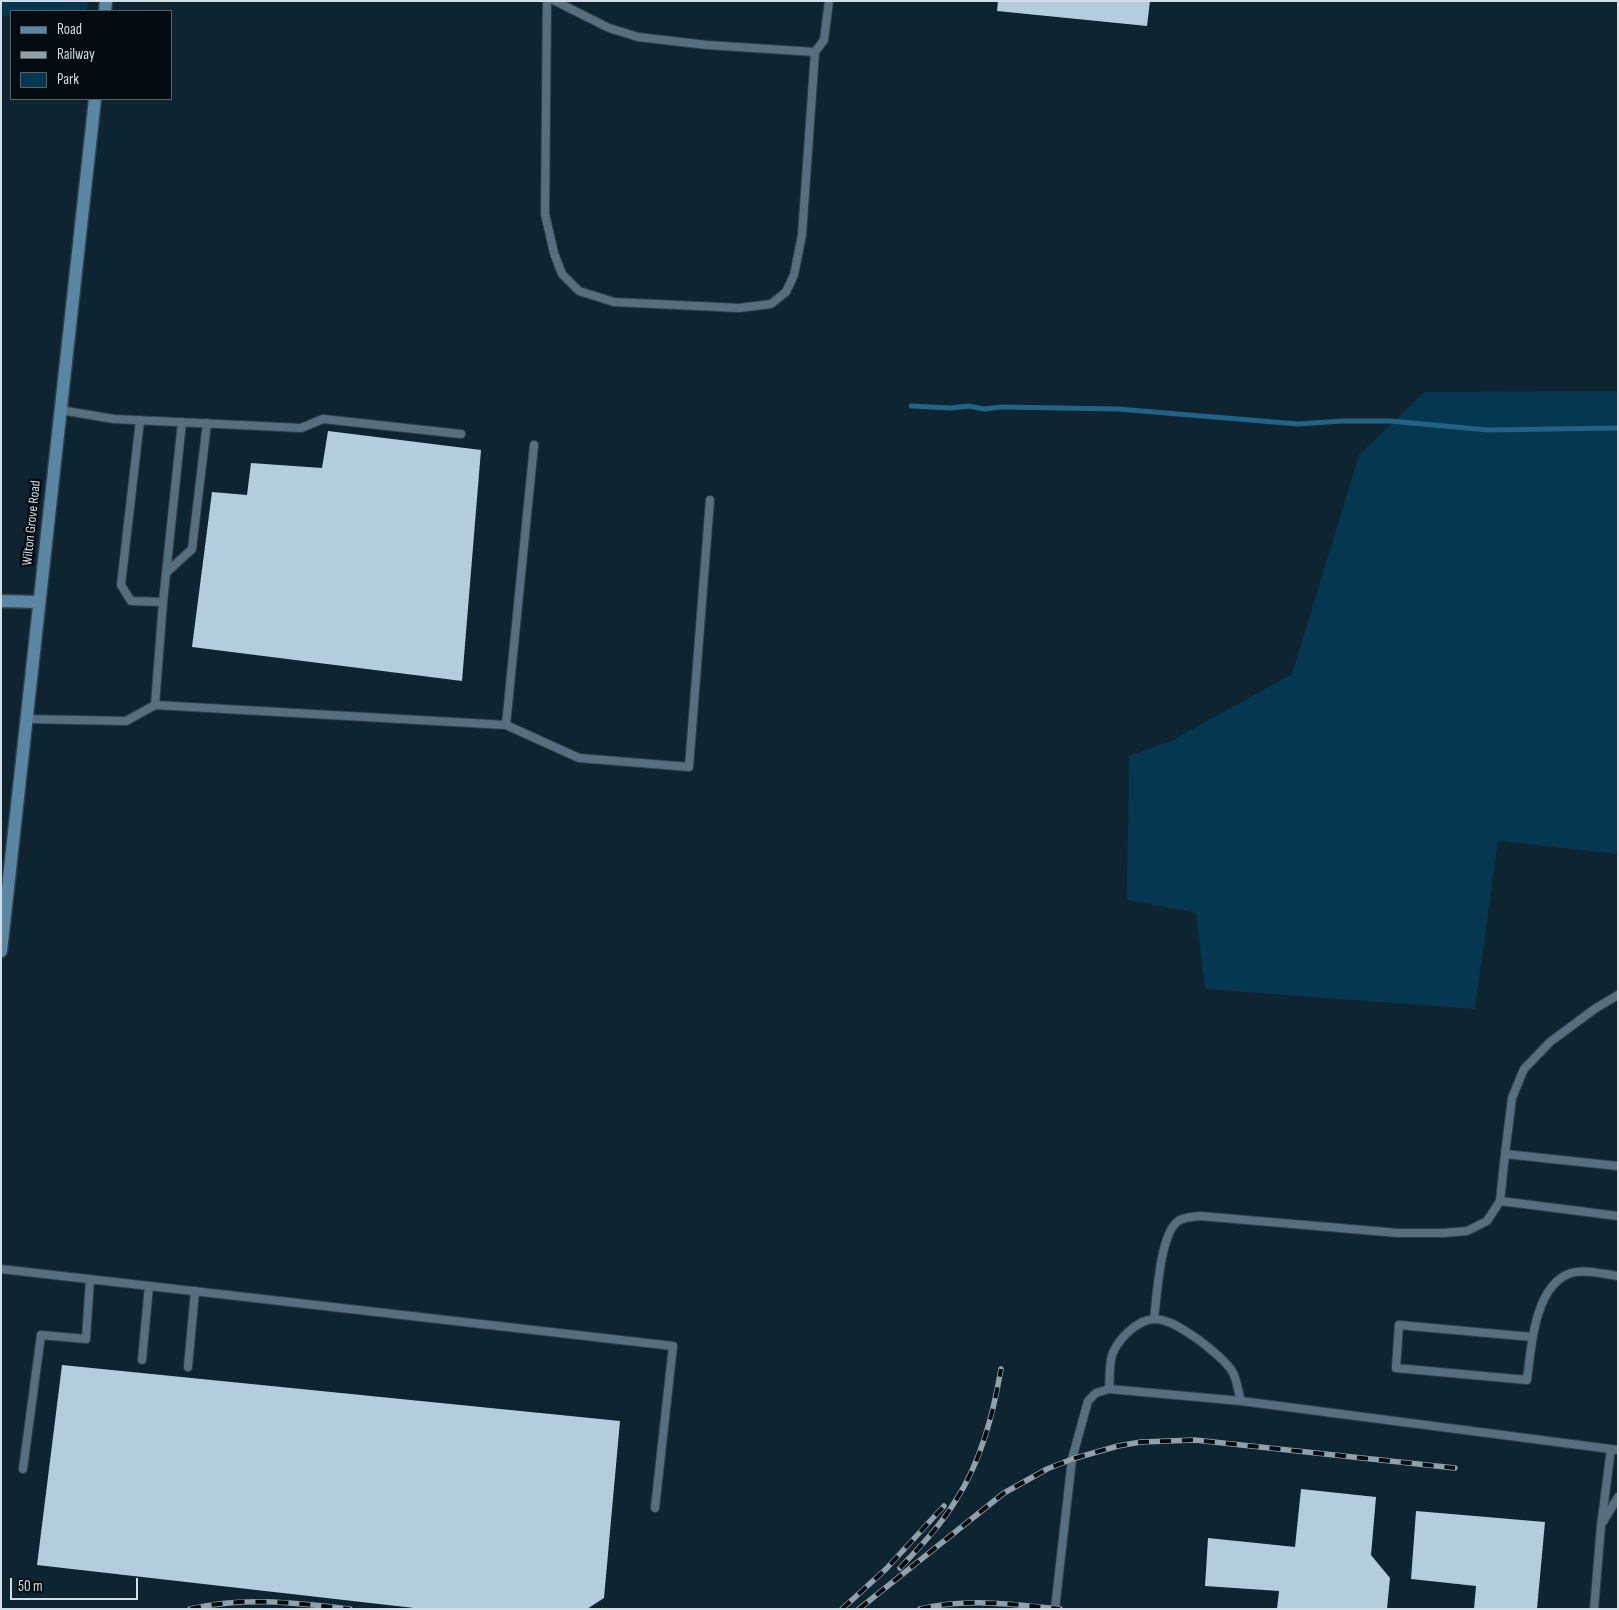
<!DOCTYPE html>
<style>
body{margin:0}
#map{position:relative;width:1619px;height:1610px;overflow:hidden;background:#0f2431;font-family:"Sofia Sans Condensed",sans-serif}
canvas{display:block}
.frame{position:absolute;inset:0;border:2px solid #d1dee7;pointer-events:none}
.legend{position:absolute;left:10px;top:10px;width:162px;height:90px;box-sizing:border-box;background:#040c12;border:1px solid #566067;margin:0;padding:6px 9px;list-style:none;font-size:15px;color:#d1dee7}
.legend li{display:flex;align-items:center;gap:10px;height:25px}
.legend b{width:25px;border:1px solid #566067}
.scale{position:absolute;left:10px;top:1578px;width:128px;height:22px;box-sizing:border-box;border:2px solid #d1dee7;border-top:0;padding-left:6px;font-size:15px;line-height:18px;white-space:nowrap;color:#d1dee7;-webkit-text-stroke:4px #040c12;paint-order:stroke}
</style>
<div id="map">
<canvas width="1619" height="1610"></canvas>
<div class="frame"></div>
<ul class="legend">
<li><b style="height:6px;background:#5986a3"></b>Road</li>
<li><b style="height:6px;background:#91a0ab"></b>Railway</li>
<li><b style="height:14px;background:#053750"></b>Park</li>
</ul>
<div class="scale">50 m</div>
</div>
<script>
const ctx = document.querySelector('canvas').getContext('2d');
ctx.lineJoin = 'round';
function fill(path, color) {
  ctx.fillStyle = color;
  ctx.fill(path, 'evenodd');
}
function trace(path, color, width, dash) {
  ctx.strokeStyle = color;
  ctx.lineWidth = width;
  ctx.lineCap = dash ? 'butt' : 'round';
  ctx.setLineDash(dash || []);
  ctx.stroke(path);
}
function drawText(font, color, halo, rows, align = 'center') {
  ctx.font = font + ' "Sofia Sans Condensed",sans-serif';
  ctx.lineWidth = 5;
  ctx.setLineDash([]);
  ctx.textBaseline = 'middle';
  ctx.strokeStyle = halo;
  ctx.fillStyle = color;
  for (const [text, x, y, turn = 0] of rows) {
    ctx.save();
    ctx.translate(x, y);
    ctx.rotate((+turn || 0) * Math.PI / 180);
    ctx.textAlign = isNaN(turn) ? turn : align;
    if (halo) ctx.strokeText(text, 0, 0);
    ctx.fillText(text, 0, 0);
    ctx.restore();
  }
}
fill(new Path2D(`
 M 1,1 L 88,1 L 87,11 L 11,11 L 11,16 L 1,16 Z
 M 1618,391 L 1618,854 L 1498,841 L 1475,1009 L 1205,989 L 1196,913 L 1127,900 L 1129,756 L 1171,741 L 1292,674 L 1359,455 L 1424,392 Z`), '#053750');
trace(new Path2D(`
 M 911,406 L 951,408 L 969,406 L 984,409 L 1002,407 L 1118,409 L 1298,424 L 1342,421 L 1390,421 L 1488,430 L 1618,428`), '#216287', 5);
fill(new Path2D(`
 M 998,1 L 1150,1 L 1147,26 L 997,11 Z
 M 328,431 L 481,450 L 462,681 L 192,647 L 212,492 L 247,495 L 251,463 L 322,468 Z
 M 62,1365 L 620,1421 L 604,1598 L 587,1609 L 423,1609 L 37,1565 Z
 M 1301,1489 L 1376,1497 L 1371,1555 L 1390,1578 L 1387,1609 L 1277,1609 L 1279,1591 L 1205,1586 L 1208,1538 L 1295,1547 Z
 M 1416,1511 L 1545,1522 L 1537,1609 L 1474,1609 L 1476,1586 L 1411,1579 Z`), '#b3cddf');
const lane = new Path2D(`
 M 547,1 L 545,214 L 554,253 L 562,274 L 579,291 L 614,302 L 739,308 L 771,304 L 786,292 L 794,275 L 802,235 L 815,52
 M 555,1 L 609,28 L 638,37 L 707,45 L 815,52 L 824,40 L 829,1
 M 60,410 L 114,419 L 301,428 L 323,419 L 461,434
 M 140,420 L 121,585 L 131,601 L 163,602 L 182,422
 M 166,573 L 192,549 L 207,423
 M 155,705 L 163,602
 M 26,719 L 126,721 L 155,705 L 506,725 L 534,445
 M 506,725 L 579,758 L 689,767 L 710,500
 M 1618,995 L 1596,1008 L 1550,1042 L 1524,1069 L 1512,1098 L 1505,1154 L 1618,1166
 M 1505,1154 L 1500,1201 L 1618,1216
 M 1,1269 L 673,1346 L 655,1508
 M 1154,1319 C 1157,1296 1160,1236 1177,1222 C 1182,1217 1194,1217 1200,1216 L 1398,1233 L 1444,1233 L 1467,1231 L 1487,1221 L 1500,1201
 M 1532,1337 L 1399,1325 L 1396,1368 L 1527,1380 C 1531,1349 1534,1285 1571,1273 C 1585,1269 1603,1274 1618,1276
 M 142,1360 L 149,1286
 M 188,1367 L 195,1291
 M 1241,1401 C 1238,1392 1237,1379 1232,1371 C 1224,1359 1210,1349 1199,1340 C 1187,1332 1170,1319 1154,1319 C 1137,1320 1118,1339 1112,1355 C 1109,1365 1110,1378 1109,1389 L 1241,1401 L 1618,1450
 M 23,1469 L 41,1335 L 86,1339 L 90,1279
 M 1603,1522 L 1618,1497
 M 1055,1609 L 1072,1459 L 1088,1401 L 1096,1393 L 1109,1389
 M 1594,1609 L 1601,1526 L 1611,1449`);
const secondary = new Path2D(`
 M 105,11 L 106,1
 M 1,601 L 38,602
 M 1,951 L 95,99`);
trace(lane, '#323f4a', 10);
trace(secondary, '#323f4a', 15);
trace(lane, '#576e7e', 8);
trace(secondary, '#5986a3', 12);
const rail = new Path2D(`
 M 900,1568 C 920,1547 941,1525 956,1500 C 981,1461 993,1415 1001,1369
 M 190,1609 C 244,1596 297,1603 350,1609
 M 842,1609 L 886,1569 L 944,1506
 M 859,1609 L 1004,1493 L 1047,1469 L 1072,1459 L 1118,1446 L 1141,1442 L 1195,1440 L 1455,1468
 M 920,1609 C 966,1598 1013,1604 1060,1609`);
trace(rail, '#91a0ab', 5.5);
trace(rail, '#040c12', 4, [11]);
drawText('14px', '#d1dee7', '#040c12', [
 ["Wilton Grove Road",32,523,-84]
]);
</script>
